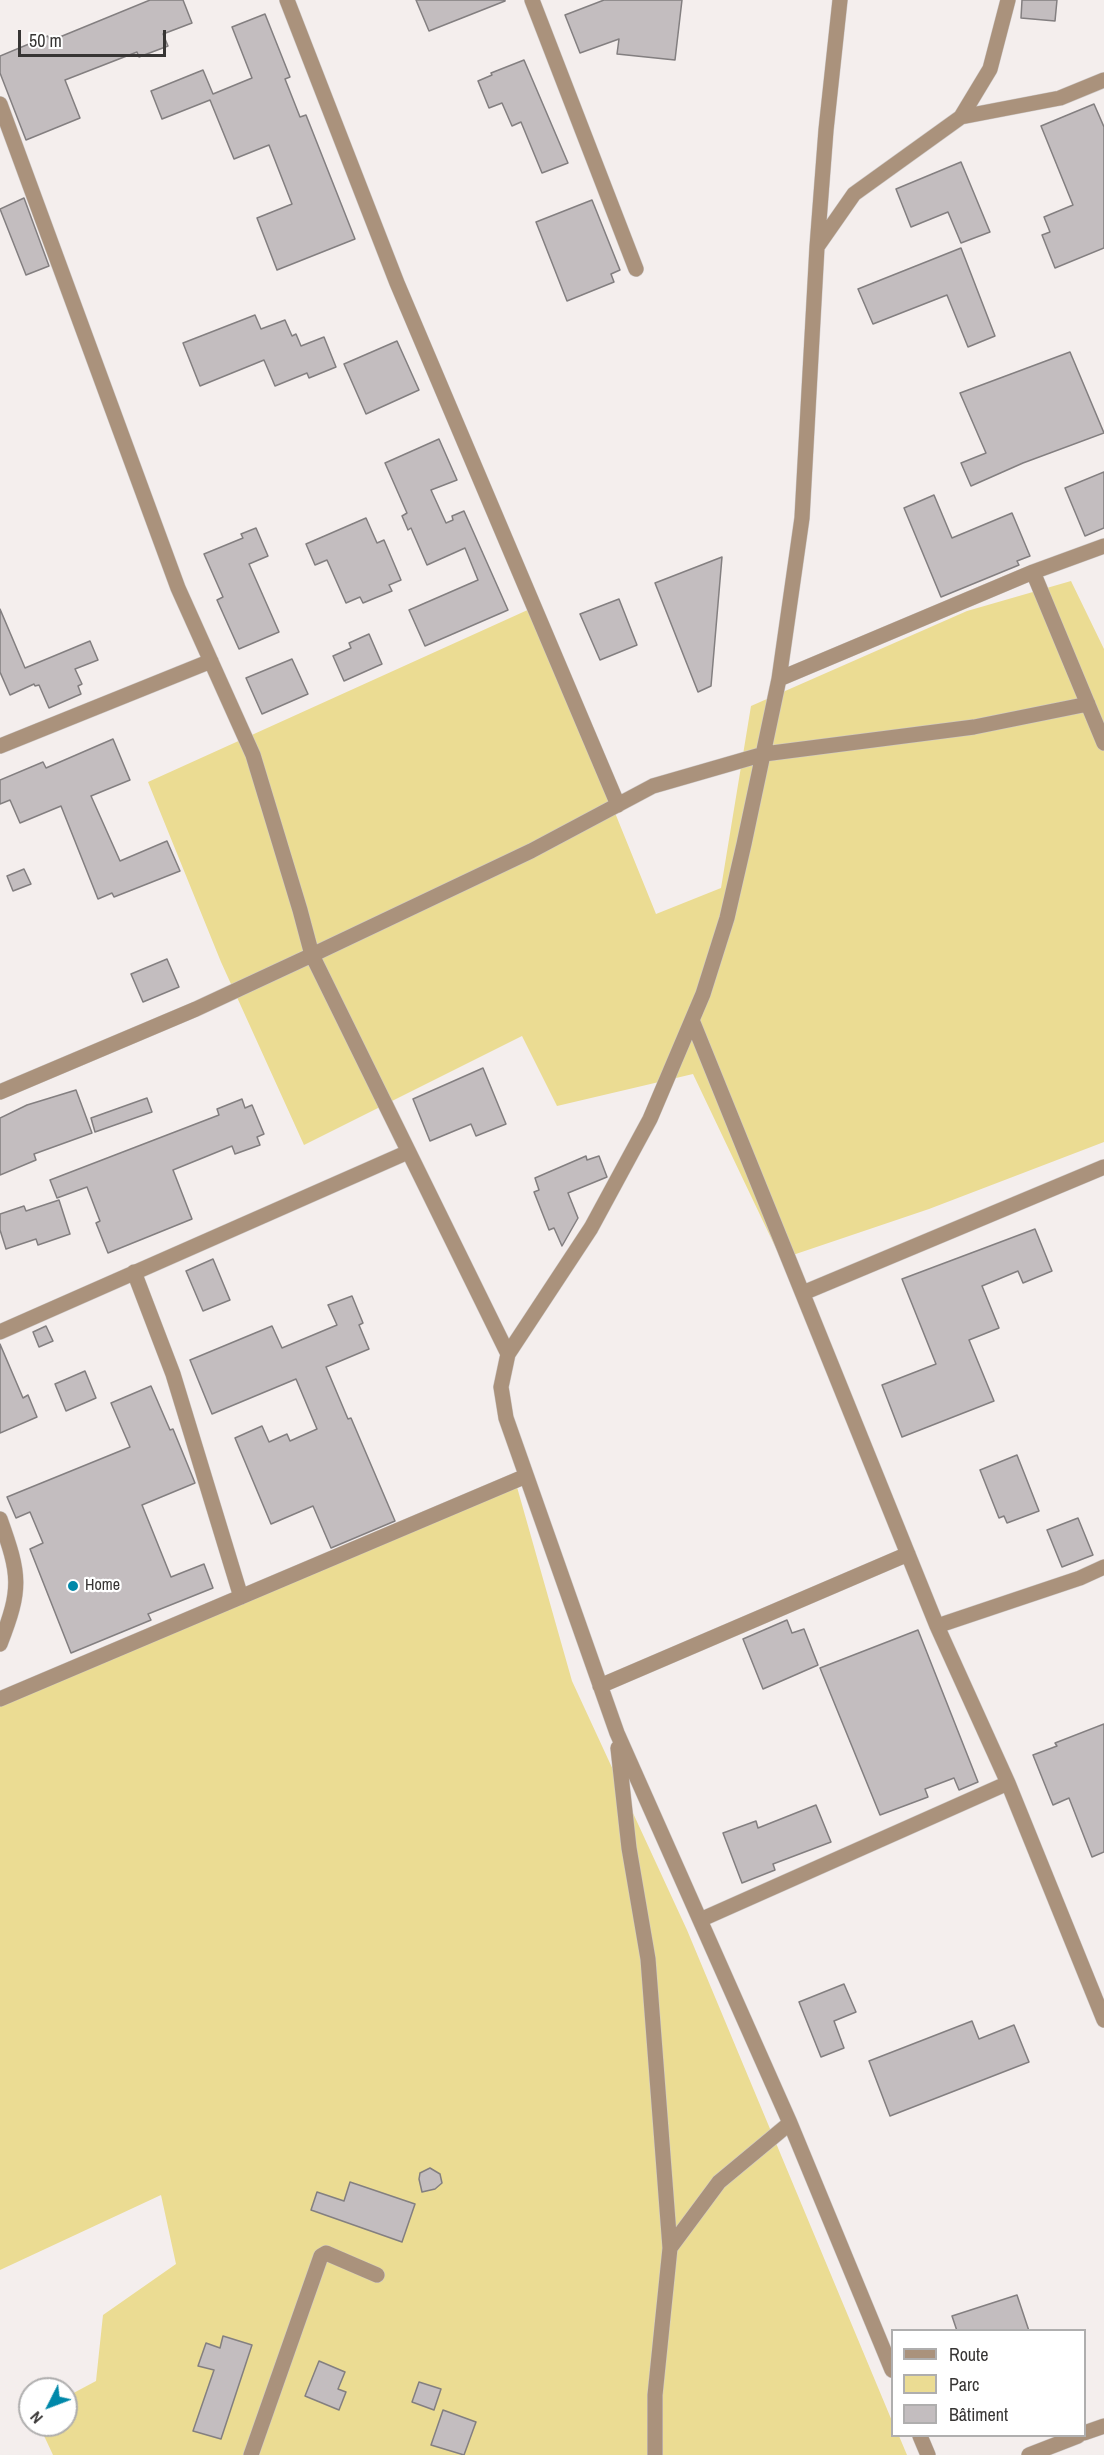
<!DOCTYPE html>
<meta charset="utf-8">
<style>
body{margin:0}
#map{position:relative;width:1104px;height:2455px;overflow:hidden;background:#f4eeed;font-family:"Archivo Narrow",sans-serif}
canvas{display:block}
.legend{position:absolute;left:891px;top:2329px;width:195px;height:108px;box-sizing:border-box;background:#fff;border:2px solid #afaeae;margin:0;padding:8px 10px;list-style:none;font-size:18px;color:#373534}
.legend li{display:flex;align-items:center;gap:12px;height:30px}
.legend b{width:30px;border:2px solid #afaeae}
.north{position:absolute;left:18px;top:2377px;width:60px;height:60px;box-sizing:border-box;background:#fff;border:2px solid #afaeae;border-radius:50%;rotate:228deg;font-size:16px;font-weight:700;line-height:24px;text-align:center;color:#373534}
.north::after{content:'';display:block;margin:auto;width:21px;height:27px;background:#0088a9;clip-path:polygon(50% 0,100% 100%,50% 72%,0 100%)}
.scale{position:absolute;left:18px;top:30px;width:148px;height:27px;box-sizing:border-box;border:3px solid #373534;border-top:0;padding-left:8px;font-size:18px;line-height:21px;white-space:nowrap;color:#373534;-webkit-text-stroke:4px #fff;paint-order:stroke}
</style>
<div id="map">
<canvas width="1104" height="2455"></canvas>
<ul class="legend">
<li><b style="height:8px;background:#aa927c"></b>Route</li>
<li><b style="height:16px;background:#ebdc93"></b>Parc</li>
<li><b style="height:16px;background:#c3bdbf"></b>Bâtiment</li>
</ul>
<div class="north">N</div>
<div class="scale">50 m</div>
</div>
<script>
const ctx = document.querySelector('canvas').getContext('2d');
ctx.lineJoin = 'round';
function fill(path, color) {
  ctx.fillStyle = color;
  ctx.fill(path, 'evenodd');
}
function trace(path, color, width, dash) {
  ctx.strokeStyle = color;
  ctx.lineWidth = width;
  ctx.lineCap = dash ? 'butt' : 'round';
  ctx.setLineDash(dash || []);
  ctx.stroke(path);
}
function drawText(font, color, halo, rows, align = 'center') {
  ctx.font = font + ' "Archivo Narrow",sans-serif';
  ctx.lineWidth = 4.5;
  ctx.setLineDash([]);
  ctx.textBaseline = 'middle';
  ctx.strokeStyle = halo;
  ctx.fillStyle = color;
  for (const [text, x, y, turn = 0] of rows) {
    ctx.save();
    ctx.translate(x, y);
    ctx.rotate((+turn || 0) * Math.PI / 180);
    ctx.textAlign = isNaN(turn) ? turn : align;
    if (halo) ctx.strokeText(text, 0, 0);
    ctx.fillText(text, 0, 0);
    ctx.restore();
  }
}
fill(new Path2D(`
 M 1071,581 L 1104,649 L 1104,1142 L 929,1209 L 781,1259 L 693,1074 L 557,1106 L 522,1036 L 304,1145 L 221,962 L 148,782 L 532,608 L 656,914 L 721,888 L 751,706 L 967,611 Z
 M 517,1487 L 572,1681 L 687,1930 L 892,2421 L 892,2436 L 899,2436 L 907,2455 L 53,2455 L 39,2425 L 66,2425 L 66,2397 L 96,2381 L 103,2315 L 176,2264 L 161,2195 L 0,2270 L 0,1704 Z`), '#ebdc93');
const building = new Path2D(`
 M 150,0 L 183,0 L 192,23 L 163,34 L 168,46 L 139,57 L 137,52 L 65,80 L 80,118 L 26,140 L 0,73 L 0,56 L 48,36 L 50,41 Z
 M 416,0 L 505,0 L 505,1 L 429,31 Z
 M 604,0 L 682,0 L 675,60 L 617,54 L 619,39 L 580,53 L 565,15 Z
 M 1022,0 L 1057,0 L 1055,21 L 1021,18 Z
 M 265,14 L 290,77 L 285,79 L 300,117 L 306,115 L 355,239 L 277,270 L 257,218 L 292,204 L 269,145 L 234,159 L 210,100 L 162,119 L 151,91 L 203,70 L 213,94 L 252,78 L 232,27 Z
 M 524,60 L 568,163 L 542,173 L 521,122 L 512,126 L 502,103 L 489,108 L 478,81 L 492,75 L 491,73 Z
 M 1094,104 L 1104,127 L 1104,248 L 1055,268 L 1042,235 L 1050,232 L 1044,217 L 1073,205 L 1041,126 Z
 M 961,162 L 990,232 L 961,243 L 948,212 L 911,227 L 896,189 Z
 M 24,198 L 49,266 L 26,275 L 0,209 Z
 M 592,200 L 620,270 L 611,274 L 614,282 L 567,301 L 536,222 Z
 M 961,248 L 995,336 L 968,347 L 947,295 L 873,324 L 858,289 Z
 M 255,315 L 261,329 L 285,320 L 292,336 L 296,334 L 301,346 L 324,337 L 336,367 L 309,378 L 307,373 L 275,386 L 264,360 L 200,386 L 183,343 Z
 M 397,341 L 419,390 L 366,414 L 344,364 Z
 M 1070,352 L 1104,433 L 1023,463 L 971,486 L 961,463 L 986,453 L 960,393 Z
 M 439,439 L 457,480 L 431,490 L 446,523 L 453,520 L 452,516 L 464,511 L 508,610 L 425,646 L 409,610 L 478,580 L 465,548 L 427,565 L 411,528 L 408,530 L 402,516 L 407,513 L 385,463 Z
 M 1104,472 L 1104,528 L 1085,536 L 1065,488 Z
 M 934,495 L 952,538 L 1012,513 L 1030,556 L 1017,561 L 1019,565 L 941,597 L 904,508 Z
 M 366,518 L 377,543 L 384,540 L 401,580 L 389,585 L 392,591 L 363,603 L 360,597 L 346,603 L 327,560 L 315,565 L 306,544 Z
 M 256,528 L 268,556 L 249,564 L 279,632 L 239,649 L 217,600 L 223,597 L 204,554 L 243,538 L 241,534 Z
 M 722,557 L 711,686 L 698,692 L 655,583 Z
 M 619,599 L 637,645 L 600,660 L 580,614 Z
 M 0,609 L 25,668 L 90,641 L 98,660 L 75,669 L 82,684 L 78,686 L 81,694 L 49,708 L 39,685 L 35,686 L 34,684 L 10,695 L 0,672 Z
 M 369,634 L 382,664 L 344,681 L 333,656 L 351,648 L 349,643 Z
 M 292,659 L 308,694 L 262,714 L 246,678 Z
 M 113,739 L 130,780 L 91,796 L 120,861 L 167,841 L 180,871 L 114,897 L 112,893 L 98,899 L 61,806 L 20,823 L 10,800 L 0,804 L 0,780 L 43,762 L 46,768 Z
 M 24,869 L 31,884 L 13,891 L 7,876 Z
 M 167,959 L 179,987 L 143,1002 L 131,974 Z
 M 483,1068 L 506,1124 L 476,1136 L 471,1124 L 430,1141 L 413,1099 Z
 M 76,1090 L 92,1133 L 34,1154 L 36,1160 L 0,1175 L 0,1118 L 27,1105 Z
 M 147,1098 L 152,1112 L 95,1132 L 91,1118 Z
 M 242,1099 L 245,1108 L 252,1105 L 264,1134 L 257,1137 L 260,1145 L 235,1154 L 232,1146 L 173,1170 L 192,1219 L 108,1253 L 96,1223 L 100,1221 L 87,1187 L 57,1198 L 50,1180 L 219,1115 L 217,1109 Z
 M 586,1156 L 587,1160 L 599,1156 L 607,1177 L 568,1193 L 578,1218 L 562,1246 L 554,1228 L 549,1230 L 534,1192 L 539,1190 L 535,1178 Z
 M 59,1200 L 70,1234 L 38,1245 L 36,1239 L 6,1249 L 0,1230 L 0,1214 L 24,1206 L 26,1211 Z
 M 1035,1229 L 1052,1271 L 1023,1283 L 1018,1271 L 982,1286 L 999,1328 L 969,1340 L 994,1401 L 902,1437 L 882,1385 L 936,1364 L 902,1279 Z
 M 213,1259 L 230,1300 L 203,1311 L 186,1271 Z
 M 352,1296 L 363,1323 L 359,1325 L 369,1349 L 326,1367 L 348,1419 L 351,1418 L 395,1521 L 331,1548 L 313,1506 L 271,1524 L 235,1438 L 262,1426 L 269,1442 L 287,1434 L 290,1441 L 317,1429 L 296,1379 L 212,1414 L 190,1360 L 272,1326 L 282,1348 L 337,1325 L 328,1305 Z
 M 46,1326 L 53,1341 L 39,1347 L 33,1332 Z
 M 0,1344 L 23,1398 L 28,1395 L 37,1417 L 0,1433 Z
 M 85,1371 L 96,1398 L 66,1411 L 55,1384 Z
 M 151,1386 L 170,1430 L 173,1429 L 195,1483 L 142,1505 L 171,1577 L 204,1564 L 213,1588 L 148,1614 L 151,1620 L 71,1653 L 30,1549 L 43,1543 L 30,1512 L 16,1518 L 7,1497 L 130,1447 L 111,1403 Z
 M 1017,1455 L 1039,1511 L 1007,1523 L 1004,1516 L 999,1518 L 980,1470 Z
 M 1078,1518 L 1093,1555 L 1062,1567 L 1047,1530 Z
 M 787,1620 L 792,1633 L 804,1629 L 818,1665 L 763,1689 L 743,1639 Z
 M 918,1630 L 978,1782 L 959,1790 L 954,1778 L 925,1789 L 928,1797 L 880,1815 L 820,1668 Z
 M 1104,1724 L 1104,1852 L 1092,1857 L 1069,1798 L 1053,1805 L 1033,1755 L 1057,1746 L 1055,1743 Z
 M 816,1805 L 831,1842 L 773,1864 L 775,1870 L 742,1883 L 723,1833 L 756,1821 L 758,1828 Z
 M 844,1984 L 856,2012 L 834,2021 L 844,2048 L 821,2057 L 799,2002 Z
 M 972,2021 L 979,2039 L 1014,2025 L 1029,2062 L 890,2116 L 869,2061 Z
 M 430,2168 L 440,2174 L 442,2183 L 435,2189 L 422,2192 L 419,2179 L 420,2173 Z
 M 350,2182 L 415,2204 L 402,2242 L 311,2210 L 317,2192 L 344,2201 Z
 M 1017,2295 L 1029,2331 L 957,2331 L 952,2316 Z
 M 223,2336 L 252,2345 L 221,2439 L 193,2431 L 214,2370 L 198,2366 L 206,2343 L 220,2348 Z
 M 319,2361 L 345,2372 L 338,2389 L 346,2392 L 339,2410 L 305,2396 Z
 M 419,2382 L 441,2389 L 434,2410 L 412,2402 Z
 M 443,2410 L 476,2422 L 464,2455 L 431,2445 Z`);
fill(building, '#c3bdbf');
trace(building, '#837f80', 1.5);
const minor = new Path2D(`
 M 287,0 L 397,283 L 618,805
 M 532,0 L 636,269
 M 840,0 L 826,130 L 817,247 L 802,518 L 779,679 L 744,844 L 727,918 L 703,994 L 650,1119 L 591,1228 L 508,1354 L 501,1387 L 506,1418 L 617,1733 L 790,2123 L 892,2370
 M 0,104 L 178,588 L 253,755 L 300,910 L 312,955 L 508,1354
 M 961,117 L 1060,98 L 1104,80
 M 817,247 L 854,194 L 961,117 L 990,69 L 1008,0
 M 1033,572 L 1104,743
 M 779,679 L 1033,572 L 1104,546
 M 0,746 L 211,661
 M 692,1020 L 937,1626 L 1008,1783 L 1104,2020
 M 0,1092 L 196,1009 L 312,955 L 531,851 L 653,786 L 764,754 L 974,727 L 1088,704
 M 134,1272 L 173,1374 L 241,1597
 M 803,1293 L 1104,1167
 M 0,1332 L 408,1152
 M 0,1519 C 20,1575 22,1588 0,1644
 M 937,1626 L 1080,1578 L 1104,1567
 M 600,1686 L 908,1554
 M 0,1699 L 526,1476
 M 618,1748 L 629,1848 L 648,1959 L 670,2248 L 655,2395 L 655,2455
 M 700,1920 L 1008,1783
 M 670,2248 L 719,2182 L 790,2123
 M 1084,2433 L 1104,2426
 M 920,2436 L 928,2455
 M 251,2455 L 321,2256 L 326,2253 L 377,2275
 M 1029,2455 L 1078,2436`);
trace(minor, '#cec9c8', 16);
trace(minor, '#aa927c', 15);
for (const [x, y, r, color] of [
 [73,1586,6,"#0088a9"]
]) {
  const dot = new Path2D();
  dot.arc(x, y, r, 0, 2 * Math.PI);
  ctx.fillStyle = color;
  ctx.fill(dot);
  trace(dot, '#fff', 2);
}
drawText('16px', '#373534', '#fff', [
 ["Home",85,1586]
], 'left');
</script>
